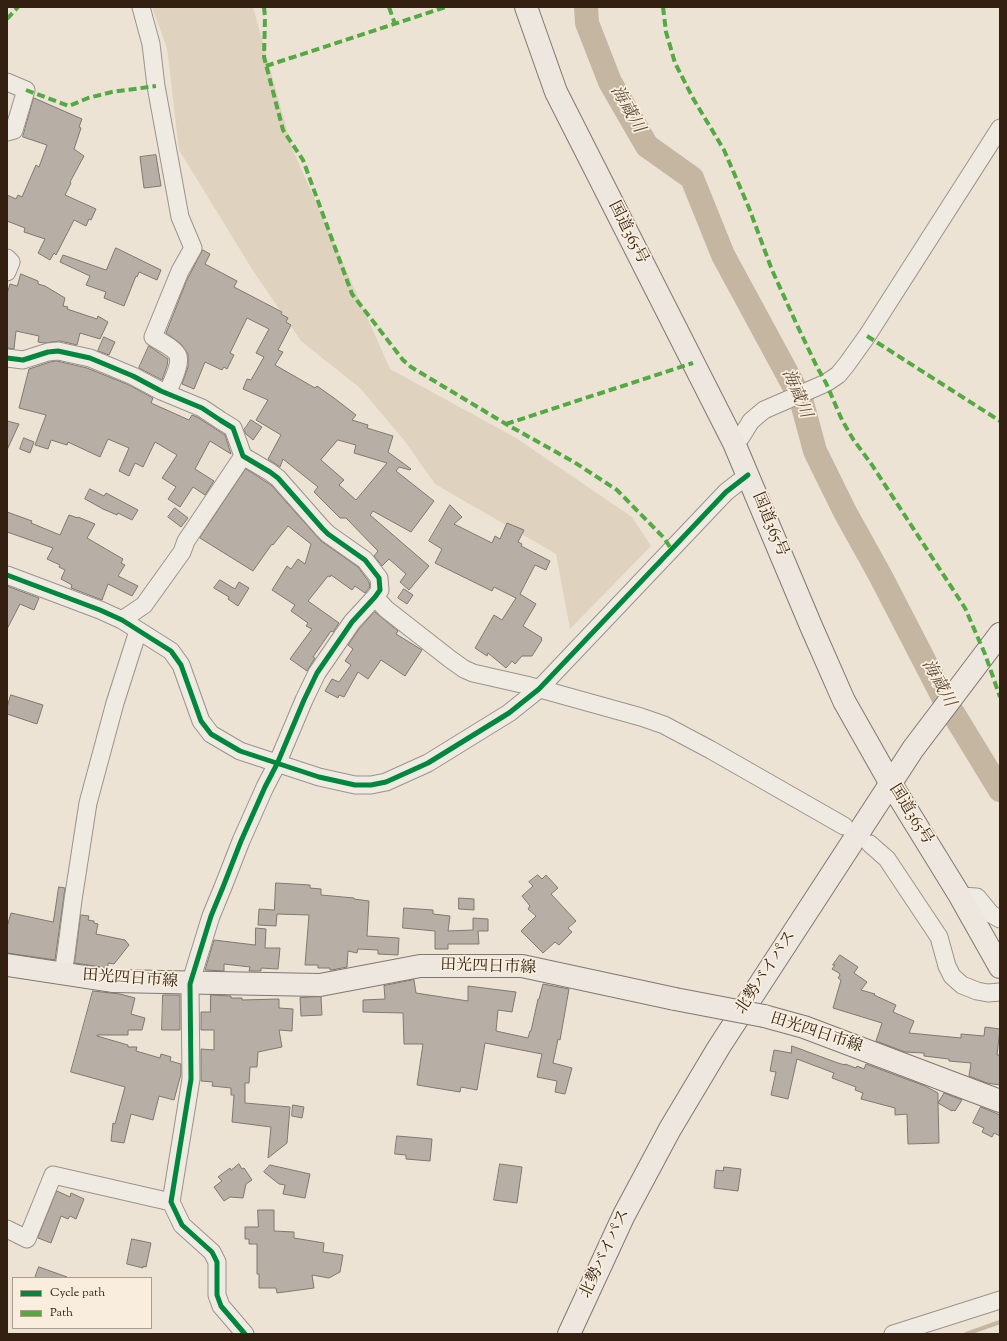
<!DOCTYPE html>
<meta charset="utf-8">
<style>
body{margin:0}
#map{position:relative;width:1007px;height:1341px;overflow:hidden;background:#ece3d5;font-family:"Sorts Mill Goudy",serif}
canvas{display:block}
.frame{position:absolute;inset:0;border:8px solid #332011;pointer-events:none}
.legend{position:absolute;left:12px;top:1277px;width:140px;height:52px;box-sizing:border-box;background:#f9eedd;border:1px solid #aa9c8b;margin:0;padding:5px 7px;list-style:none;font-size:12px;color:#332011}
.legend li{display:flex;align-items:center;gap:8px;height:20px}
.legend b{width:20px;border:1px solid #aa9c8b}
</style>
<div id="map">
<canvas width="1007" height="1341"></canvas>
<div class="frame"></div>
<ul class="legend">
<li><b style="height:5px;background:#00873e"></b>Cycle path</li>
<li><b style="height:5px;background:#54aa42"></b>Path</li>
</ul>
</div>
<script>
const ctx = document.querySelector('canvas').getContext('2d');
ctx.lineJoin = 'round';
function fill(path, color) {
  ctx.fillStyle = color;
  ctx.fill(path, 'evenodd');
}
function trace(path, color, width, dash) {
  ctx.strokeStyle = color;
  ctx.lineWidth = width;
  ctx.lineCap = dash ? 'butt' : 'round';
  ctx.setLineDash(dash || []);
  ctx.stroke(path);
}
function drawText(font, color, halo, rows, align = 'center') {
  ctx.font = font + ' "Sorts Mill Goudy","Noto Serif JP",serif';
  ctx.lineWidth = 3.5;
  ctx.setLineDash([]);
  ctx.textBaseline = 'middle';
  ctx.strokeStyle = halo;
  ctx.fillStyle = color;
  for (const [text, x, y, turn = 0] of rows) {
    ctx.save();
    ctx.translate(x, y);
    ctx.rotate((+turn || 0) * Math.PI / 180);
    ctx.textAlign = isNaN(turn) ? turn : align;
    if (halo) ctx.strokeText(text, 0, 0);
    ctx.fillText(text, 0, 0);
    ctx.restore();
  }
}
fill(new Path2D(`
 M 152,7 L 253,7 L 292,148 L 390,369 L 516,438 L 632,517 L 651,546 L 570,629 L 556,554 L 435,484 L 404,440 L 360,388 L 301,341 L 252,269 L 179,150 L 167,48 Z`), '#dfd2be');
trace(new Path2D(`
 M 966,1334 L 1000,1322`), '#c5b6a2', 4);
trace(new Path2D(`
 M 586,7 L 587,23 L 610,82 L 647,146 L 692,178 L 723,255 L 801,399 L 815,451 L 845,512 L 880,575 L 942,695 L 1000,790`), '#c5b6a2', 24);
const building = new Path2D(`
 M 34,98 L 82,119 L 79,127 L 81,128 L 74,149 L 84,156 L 70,182 L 71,183 L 65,195 L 96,209 L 91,220 L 89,219 L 86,226 L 74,220 L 56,255 L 54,253 L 50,260 L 38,253 L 45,239 L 24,232 L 25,228 L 7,221 L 7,195 L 16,199 L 18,195 L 22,197 L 36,165 L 39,167 L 47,145 L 23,137 Z
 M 156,155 L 161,186 L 144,188 L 140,157 Z
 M 116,248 L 161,270 L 157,280 L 139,272 L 137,277 L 136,276 L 124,306 L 104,298 L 106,292 L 86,285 L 90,276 L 60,262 L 63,255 L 106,270 Z
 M 203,250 L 210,254 L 205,264 L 237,281 L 234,287 L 282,312 L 281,314 L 288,318 L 286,322 L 291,325 L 278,350 L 283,352 L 275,365 L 315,388 L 317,386 L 334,398 L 356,415 L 352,420 L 368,425 L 367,428 L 393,436 L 388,452 L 411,469 L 410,470 L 399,467 L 396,471 L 434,501 L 411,532 L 373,511 L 370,515 L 429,566 L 409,590 L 400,582 L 406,574 L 389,559 L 382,566 L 374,556 L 378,551 L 346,518 L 340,518 L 314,492 L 318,487 L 283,459 L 280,467 L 268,459 L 281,435 L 256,420 L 268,400 L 243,389 L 247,379 L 251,380 L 264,357 L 256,353 L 269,329 L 247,318 L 230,353 L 234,355 L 227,369 L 224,367 L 222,370 L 205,362 L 194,389 L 182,384 L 188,367 L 188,354 L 181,344 L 166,333 L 186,282 ZM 338,440 L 356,445 L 354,453 L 387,463 L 356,500 L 339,485 L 344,480 L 321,460 Z
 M 21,274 L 38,281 L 38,284 L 45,286 L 65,298 L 63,306 L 68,307 L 67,309 L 97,319 L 98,316 L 108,322 L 100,339 L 80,333 L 77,345 L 60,341 L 44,343 L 38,342 L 39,336 L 16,331 L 14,349 L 7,348 L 7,294 L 10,284 L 17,286 Z
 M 104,337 L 115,342 L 109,355 L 98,351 Z
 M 149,346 L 168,359 L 167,366 L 162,380 L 139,368 Z
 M 57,361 L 87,368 L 129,385 L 153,398 L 151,403 L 189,420 L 192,415 L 197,417 L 225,435 L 231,454 L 210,441 L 195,469 L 214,481 L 205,495 L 193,487 L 180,507 L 168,499 L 176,487 L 162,478 L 177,455 L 155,442 L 143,467 L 135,463 L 129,476 L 119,471 L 129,448 L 108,439 L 100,457 L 68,442 L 67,445 L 51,440 L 48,449 L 35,445 L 46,415 L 19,408 L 29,369 L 50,362 Z
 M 251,420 L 262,427 L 253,440 L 246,434 L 244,430 Z
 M 7,421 L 19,424 L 7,450 Z
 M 24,438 L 34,442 L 30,453 L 20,449 Z
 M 246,469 L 271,485 L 321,541 L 358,567 L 369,582 L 370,587 L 365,593 L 355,586 L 352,590 L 331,575 L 330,577 L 328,576 L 308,601 L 339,623 L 333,632 L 331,631 L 313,657 L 315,658 L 307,671 L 290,659 L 312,629 L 306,626 L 308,623 L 291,611 L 295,605 L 272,590 L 287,566 L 291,569 L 298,559 L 305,564 L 311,544 L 288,526 L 273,545 L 272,544 L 253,571 L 200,538 Z
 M 90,489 L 104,496 L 106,493 L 138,510 L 132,520 L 118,513 L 117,515 L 103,509 L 85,499 Z
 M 450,505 L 462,517 L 454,524 L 492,543 L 495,536 L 500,539 L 507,523 L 524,530 L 518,542 L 522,544 L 521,546 L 550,561 L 546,570 L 535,565 L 520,594 L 536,604 L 523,626 L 542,638 L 541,639 L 542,640 L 532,656 L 522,656 L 515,664 L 512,661 L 506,668 L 488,653 L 487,656 L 475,648 L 494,615 L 502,620 L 516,598 L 494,587 L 492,591 L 435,563 L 442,549 L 429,541 Z
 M 175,508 L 188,518 L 181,527 L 168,517 Z
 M 7,512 L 32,521 L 31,523 L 60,535 L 69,515 L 78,518 L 78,517 L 95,524 L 87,538 L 123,559 L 121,563 L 125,565 L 118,576 L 138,586 L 132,596 L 108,584 L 102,600 L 71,588 L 72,585 L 61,579 L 65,570 L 59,567 L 60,565 L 47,559 L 53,548 L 7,532 Z
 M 220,580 L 235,589 L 239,582 L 249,588 L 238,606 L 228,599 L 229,597 L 214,588 Z
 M 7,586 L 39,598 L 34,610 L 20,604 L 7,629 Z
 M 404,589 L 413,595 L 407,604 L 398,598 Z
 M 375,612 L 398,631 L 396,634 L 422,650 L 405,676 L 381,660 L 368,679 L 358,672 L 344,697 L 339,695 L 338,698 L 325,691 L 332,679 L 339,682 L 351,665 L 345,661 L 353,649 L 348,645 L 359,629 Z
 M 11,695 L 43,705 L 37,724 L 7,714 L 7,708 Z
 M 538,875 L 542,879 L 546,875 L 558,888 L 551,894 L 576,921 L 568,928 L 572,932 L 559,945 L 555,942 L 543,953 L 521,931 L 536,916 L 528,909 L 530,906 L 522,896 L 533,886 L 529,882 Z
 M 276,883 L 310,885 L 310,888 L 321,889 L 321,895 L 354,898 L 354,899 L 369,901 L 367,936 L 399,938 L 398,955 L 378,954 L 378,950 L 358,949 L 357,953 L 348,951 L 347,967 L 332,970 L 330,970 L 330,968 L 318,968 L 318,965 L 305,965 L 309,915 L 277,914 L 276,926 L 258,925 L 259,909 L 274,910 Z
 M 59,887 L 65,888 L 55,960 L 7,953 L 7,927 L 11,913 L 53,922 Z
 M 459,898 L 474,899 L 474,910 L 459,909 Z
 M 404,908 L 433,910 L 433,914 L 450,916 L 448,931 L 473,930 L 473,918 L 488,919 L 488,931 L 478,931 L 479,944 L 448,944 L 448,949 L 435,949 L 435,931 L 403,928 Z
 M 81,915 L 89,916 L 88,920 L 94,921 L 94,923 L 98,924 L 96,934 L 125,940 L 129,945 L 114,964 L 108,963 L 108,968 L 75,963 Z
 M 256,928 L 266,929 L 265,948 L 280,948 L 278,969 L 261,968 L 261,971 L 249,971 L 250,967 L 224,964 L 224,971 L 205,970 L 214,940 L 255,945 Z
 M 840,955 L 858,967 L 854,973 L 867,982 L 861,990 L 875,994 L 874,995 L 896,1005 L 893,1012 L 914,1021 L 909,1033 L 961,1038 L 961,1034 L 984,1036 L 985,1027 L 1000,1029 L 997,1055 L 1000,1055 L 1000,1085 L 987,1083 L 969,1076 L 971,1063 L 949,1061 L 949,1059 L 924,1056 L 924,1053 L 905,1052 L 876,1041 L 882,1023 L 833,1008 L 841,980 L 838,978 L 840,975 L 839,973 L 832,969 L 835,965 L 833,965 Z
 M 414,980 L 416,993 L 468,1001 L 468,986 L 516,992 L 512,1012 L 498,1010 L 496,1031 L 528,1038 L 530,1031 L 531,1031 L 538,999 L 539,999 L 543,984 L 569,989 L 560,1040 L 558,1039 L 553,1063 L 572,1068 L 565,1094 L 555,1092 L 557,1081 L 537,1077 L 542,1054 L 485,1043 L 477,1090 L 461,1087 L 460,1092 L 417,1085 L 423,1044 L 404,1044 L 403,1013 L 363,1012 L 363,1000 L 385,999 L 384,986 Z
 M 93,991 L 120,994 L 135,998 L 131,1014 L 145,1018 L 142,1030 L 128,1030 L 128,1035 L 97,1035 L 97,1036 L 128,1045 L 128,1047 L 137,1047 L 136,1051 L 160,1058 L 161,1054 L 171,1057 L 170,1061 L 181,1064 L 181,1074 L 174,1100 L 159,1096 L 153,1120 L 131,1114 L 124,1143 L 111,1141 L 113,1123 L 115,1124 L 125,1087 L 71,1072 Z
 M 163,995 L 180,995 L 180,1030 L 162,1030 Z
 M 211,995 L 231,996 L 231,998 L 242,998 L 242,1000 L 279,999 L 279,1008 L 293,1009 L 292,1031 L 279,1030 L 282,1047 L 258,1052 L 257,1067 L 250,1067 L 249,1083 L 245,1083 L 245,1103 L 290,1107 L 287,1143 L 268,1158 L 271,1127 L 232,1122 L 234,1095 L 231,1095 L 231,1088 L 212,1086 L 213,1082 L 201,1081 L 201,1049 L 214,1050 L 214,1030 L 201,1030 L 201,1012 L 210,1012 Z
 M 321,997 L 322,1015 L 301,1016 L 300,998 Z
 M 792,1046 L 838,1063 L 845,1065 L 845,1064 L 856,1068 L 857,1066 L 864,1069 L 866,1064 L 925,1086 L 938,1093 L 938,1103 L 944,1093 L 962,1100 L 955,1111 L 953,1110 L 952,1111 L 938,1103 L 939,1143 L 908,1144 L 907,1114 L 895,1115 L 895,1108 L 861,1099 L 863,1093 L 855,1090 L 856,1087 L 832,1078 L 834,1073 L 797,1059 L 788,1099 L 771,1095 L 776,1072 L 770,1071 L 774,1050 L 791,1053 Z
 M 293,1105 L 304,1107 L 302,1118 L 292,1116 Z
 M 981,1107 L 1000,1115 L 1000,1136 L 994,1133 L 992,1137 L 982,1132 L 984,1128 L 973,1123 Z
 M 397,1136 L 432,1139 L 430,1161 L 406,1159 L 406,1155 L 395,1154 Z
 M 239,1164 L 242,1169 L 244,1168 L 252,1180 L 246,1184 L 243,1198 L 230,1197 L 224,1201 L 214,1187 L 222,1181 L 218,1177 L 230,1168 L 231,1170 Z
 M 500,1164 L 522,1167 L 517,1203 L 494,1200 Z
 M 270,1165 L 310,1174 L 305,1198 L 283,1194 L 285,1185 L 279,1184 L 264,1172 Z
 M 724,1167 L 741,1169 L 738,1191 L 714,1188 L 716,1170 L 723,1171 Z
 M 57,1191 L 70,1197 L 71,1193 L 84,1199 L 76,1219 L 70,1216 L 68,1219 L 61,1216 L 51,1243 L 38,1238 Z
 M 258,1210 L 274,1210 L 274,1231 L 294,1232 L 294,1238 L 324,1243 L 323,1252 L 343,1255 L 340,1272 L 329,1278 L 312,1275 L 314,1288 L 277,1293 L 276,1288 L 259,1288 L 259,1274 L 257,1274 L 257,1244 L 249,1244 L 249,1239 L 245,1239 L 245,1227 L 258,1227 Z
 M 132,1239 L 151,1243 L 146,1267 L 143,1266 L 143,1268 L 127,1264 Z
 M 39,1267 L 67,1277 L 66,1278 L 35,1278 Z`);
fill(building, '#b7afa5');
trace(building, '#80786f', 1);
const minor = new Path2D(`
 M 141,7 L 151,44 L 156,86 L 180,217 L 193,248 L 180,271 L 153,337 C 159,341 176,349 178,356 C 181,365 171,384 167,393
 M 7,82 L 26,90 L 14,130 L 7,132
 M 7,258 L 11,262 L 7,272
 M 7,358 L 23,360 L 48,352 L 58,351 L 90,358 L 133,376 L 161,391 L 202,408 L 220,420 L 233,428 L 243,456 L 270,472 L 278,478 L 322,528 L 328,534 L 365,560 L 379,578 L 380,590 L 375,597 L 352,622 L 317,673 L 304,700 L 277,764 L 265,787 L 241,841 L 223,887 L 211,916 L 190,984 L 191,1079 L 171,1202 L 182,1225 L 212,1252 L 217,1262 L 217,1295 L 221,1306 L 245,1334
 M 734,443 L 741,437 L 751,421 L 764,410 L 826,383 L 838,375 L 847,364 L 867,336 L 1000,128
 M 7,575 L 100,610 L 122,620 L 171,651 L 181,665 L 201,721 L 211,734 L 240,751 L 319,777 L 355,785 L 371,785 L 386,782 L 428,763 L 509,713 L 539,689 L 726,492 L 748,475
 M 375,597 L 386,609 L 450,659 L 464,669 L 473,673 L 526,685 L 641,717 L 664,725 L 711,750 L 844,826
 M 122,620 L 144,605 L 182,552 L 186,541 L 243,456
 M 870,844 L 887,859 L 939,937 L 947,966 L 952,976 L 962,985 L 977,991 L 988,993 L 1000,992
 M 960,896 L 977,897 L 991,914 L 1000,919
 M 63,974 L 66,954 L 73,900 L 88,803 L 115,703 L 138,631
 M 7,1229 L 27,1239 L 53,1175 L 171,1202
 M 893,1334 L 1000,1300`);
const major = new Path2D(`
 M 7,965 L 112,981 L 320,985 L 420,966 L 522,966 L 675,999
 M 764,1016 L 804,1027 L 1000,1101`);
const highway = new Path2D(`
 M 526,7 L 556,92 L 734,443 L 811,626 L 844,701 L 891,784 L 960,896 L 1000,967
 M 569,1334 L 624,1215 L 670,1129 L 719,1047 L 913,749 L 1000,634`);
trace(minor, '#9b938a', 19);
trace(major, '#80786f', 24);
trace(highway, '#80786f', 24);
trace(minor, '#efebe3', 17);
trace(major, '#ede7df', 22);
trace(highway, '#ede7df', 22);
const majorBridge = new Path2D(`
 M 675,999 L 764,1016`);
trace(majorBridge, '#80786f', 24, []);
trace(majorBridge, '#ede7df', 22);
trace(new Path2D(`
 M 264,7 L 265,17 L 264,57 L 283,130 L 303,160 L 352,294 L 403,360 L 411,367 L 506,424 L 574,462 L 617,490 L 664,538 L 672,550
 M 389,7 L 395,24
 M 663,7 L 666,32 L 675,63 L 694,100 L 724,150 L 749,208 L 772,270 L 797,325 L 817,367 L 826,383 L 842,420 L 853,439 L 872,465 L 965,608 L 985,654 L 1000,697
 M 7,19 L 18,7
 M 266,66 L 446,7
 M 26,90 L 69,106 L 88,98 L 112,92 L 156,86
 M 867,336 L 1000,421
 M 506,424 L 693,363`), '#54aa42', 4, [8, 4]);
trace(new Path2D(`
 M 7,358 L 23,360 L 48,352 L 58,351 L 90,358 L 133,376 L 161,391 L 202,408 L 220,420 L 233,428 L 243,456 L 270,472 L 278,478 L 322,528 L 328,534 L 365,560 L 379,578 L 380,590 L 375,597 L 352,622 L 317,673 L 304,700 L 277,764 L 265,787 L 241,841 L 223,887 L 211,916 L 190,984 L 191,1079 L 171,1202 L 182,1225 L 212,1252 L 217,1262 L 217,1295 L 221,1306 L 245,1334
 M 7,575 L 100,610 L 122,620 L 171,651 L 181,665 L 201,721 L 211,734 L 240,751 L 319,777 L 355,785 L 371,785 L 386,782 L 428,763 L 509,713 L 539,689 L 726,492 L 748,475`), '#00873e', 5);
drawText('16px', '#332011', '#f9eedd', [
 ["国道365号",627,233,63],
 ["国道365号",769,525,67],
 ["国道365号",910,815,58],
 ["田光四日市線",488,968,2],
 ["北勢バイパス",767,973,-57],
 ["田光四日市線",130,980,4],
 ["田光四日市線",816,1034,18],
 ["北勢バイパス",606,1254,-65]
]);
drawText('italic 17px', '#604e3c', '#f9eedd', [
 ["海蔵川",626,110,60],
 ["海蔵川",795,394,67],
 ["海蔵川",937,684,61]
]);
</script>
